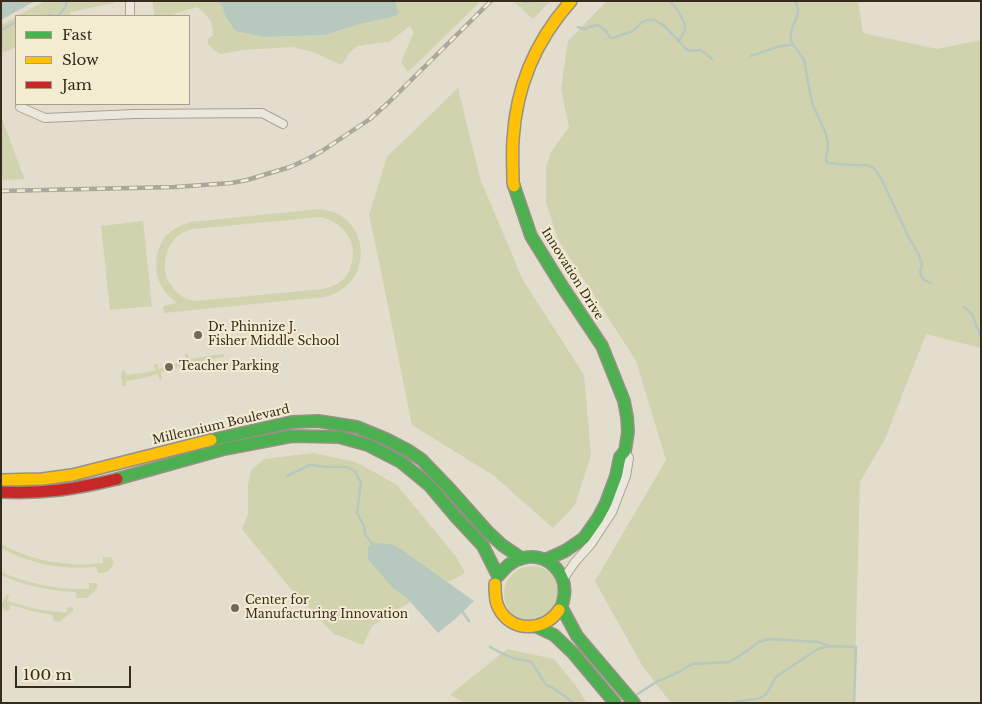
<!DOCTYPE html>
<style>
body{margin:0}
#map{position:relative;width:982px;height:704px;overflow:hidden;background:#e2ddcc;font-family:"Libre Baskerville",serif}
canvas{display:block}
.frame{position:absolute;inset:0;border:2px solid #362b1d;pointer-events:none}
.legend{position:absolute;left:15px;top:15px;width:175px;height:90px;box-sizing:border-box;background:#f4ecd1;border:1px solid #a89f89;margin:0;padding:6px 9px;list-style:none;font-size:15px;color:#362b1d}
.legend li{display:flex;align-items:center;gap:10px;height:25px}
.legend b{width:25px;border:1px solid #a89f89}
.scale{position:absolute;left:15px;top:666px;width:116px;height:22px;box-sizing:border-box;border:2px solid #362b1d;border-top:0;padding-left:6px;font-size:15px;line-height:18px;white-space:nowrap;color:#362b1d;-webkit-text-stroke:4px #f4ecd1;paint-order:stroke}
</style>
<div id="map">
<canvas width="982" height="704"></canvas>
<div class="frame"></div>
<ul class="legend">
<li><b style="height:6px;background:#4caf50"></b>Fast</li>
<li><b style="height:6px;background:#ffc107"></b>Slow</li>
<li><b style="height:6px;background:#c62828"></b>Jam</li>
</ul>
<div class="scale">100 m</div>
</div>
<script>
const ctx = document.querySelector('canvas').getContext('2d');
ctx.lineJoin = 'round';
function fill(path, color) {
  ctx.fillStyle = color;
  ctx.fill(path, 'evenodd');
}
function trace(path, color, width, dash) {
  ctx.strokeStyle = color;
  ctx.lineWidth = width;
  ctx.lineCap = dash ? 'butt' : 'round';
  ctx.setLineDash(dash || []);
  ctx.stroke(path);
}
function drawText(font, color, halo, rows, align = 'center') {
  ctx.font = font + ' "Libre Baskerville",serif';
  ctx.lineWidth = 4;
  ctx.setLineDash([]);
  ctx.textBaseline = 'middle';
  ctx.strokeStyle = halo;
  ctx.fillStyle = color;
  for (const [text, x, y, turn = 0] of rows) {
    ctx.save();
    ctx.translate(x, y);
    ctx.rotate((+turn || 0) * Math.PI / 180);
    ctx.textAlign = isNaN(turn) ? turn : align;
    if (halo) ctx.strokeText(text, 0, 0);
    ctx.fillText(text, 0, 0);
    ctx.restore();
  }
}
fill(new Path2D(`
 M 45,1 L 114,1 L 114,3 L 70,12 L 70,16 L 17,16 Z
 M 153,1 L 216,1 L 221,4 L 226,17 L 235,30 L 265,37 L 325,35 L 360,24 L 396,16 L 399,12 L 395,1 L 481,1 L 408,72 L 401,62 L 414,32 L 410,26 L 389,42 L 377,43 L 358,46 L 349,53 L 342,65 L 313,52 L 292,47 L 243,50 L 220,54 L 208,45 L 208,39 L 213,35 C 213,20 208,16 197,7 L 177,13 L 172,16 L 154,16 Z
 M 513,1 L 550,1 L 533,19 Z
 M 607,1 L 858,1 L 863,33 L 937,49 L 981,40 L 981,348 L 926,334 L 885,439 L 860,482 L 854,703 L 671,703 L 643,667 L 595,581 L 666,460 L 636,361 L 558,239 L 546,203 L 546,167 L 551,152 L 569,127 L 561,89 L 568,41 Z
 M 16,17 L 16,47 L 1,53 L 1,25 Z
 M 458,88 L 481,181 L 523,280 L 584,375 L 591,455 L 575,505 L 553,528 L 493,475 L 412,425 L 379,261 L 369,215 L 387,157 Z
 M 1,116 L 21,170 L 25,179 L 1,180 Z
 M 319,209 C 325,210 332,211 338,214 C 365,228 369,268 345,287 C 339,292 332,295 324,297 L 164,313 L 163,306 L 177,303 C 158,289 152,271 159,248 C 161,244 163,238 167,235 C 174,228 182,225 191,222 ZM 320,217 C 343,222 359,242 351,266 C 349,273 344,280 337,284 C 333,286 328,288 323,289 L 197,301 C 193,300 189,300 185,298 C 179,296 175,290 171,285 C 159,269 165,244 182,233 C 185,232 189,230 193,229 Z
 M 143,221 L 152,306 L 110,310 L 101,226 Z
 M 185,354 L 188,354 L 189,359 L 221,354 L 224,354 L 224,357 L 191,363 L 192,369 L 191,370 L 188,364 L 161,373 L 162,379 L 160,380 L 157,374 L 144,378 L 126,381 L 126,386 L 123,386 L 121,376 L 123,370 L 125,371 L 126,375 L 143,373 L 156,370 L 154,365 L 155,364 L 157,364 L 159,369 L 186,360 Z
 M 313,453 L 356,462 L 397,485 L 457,558 L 465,573 L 400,608 L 372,626 L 363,645 L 334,634 L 290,588 L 242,529 L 248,514 L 248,485 L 251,470 L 264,459 Z
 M 1,544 C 35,562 65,567 103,563 L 103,557 L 112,558 L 114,562 C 111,571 107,573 98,573 L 96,567 C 63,570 30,564 1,548 Z
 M504 594a28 28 0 1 1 56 0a28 28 0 1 1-56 0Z
 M 1,572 C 29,584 58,590 89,589 L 89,583 L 96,583 L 98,585 L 97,589 L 87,598 L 76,598 L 76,592 C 50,591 25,586 1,575 Z
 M 7,594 L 9,596 L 7,601 L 35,609 L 67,613 L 67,608 L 71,607 L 73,608 L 73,611 L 59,622 L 53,620 L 53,615 L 32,611 L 11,605 L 9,610 L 7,611 L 3,609 L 2,604 Z
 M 507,649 L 554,659 L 576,686 L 587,703 L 465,703 L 450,695 Z`), '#d0d3ae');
fill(new Path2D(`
 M 1,1 L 35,1 L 1,20 Z
 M 216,1 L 395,1 L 399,12 L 396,16 L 360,24 L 325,35 L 265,37 L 235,31 L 226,17 L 221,4 Z
 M 374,543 L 392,544 L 405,552 L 474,601 L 454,620 L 438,633 L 407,598 L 393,588 L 368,559 L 368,547 Z`), '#b7c8bf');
trace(new Path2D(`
 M 669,1 C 675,5 686,22 685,29 C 684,33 681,37 679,41
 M 795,1 C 805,15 788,25 791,40 C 792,45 801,54 804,60 L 812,103 L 826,134 L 828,144 L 826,161 L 828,163 L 851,165 L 867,165 L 874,168 L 882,180 L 907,234 L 919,255 L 922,264 L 920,272 L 923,279 L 931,283
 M 524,2 L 530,1
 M 46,16 L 50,15 L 54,16
 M 57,16 L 59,15 L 66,6 L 66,3 L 67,1
 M 578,27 L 585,29 L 589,27 L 598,25 L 605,30 L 611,38 L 613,38 L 633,31 L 641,23 L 647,20 L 654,20 L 663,25 L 673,35 L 686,49 L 691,51 L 700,50 L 706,54 L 712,59
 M 1,30 L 16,22
 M 751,56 C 764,52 779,44 793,45
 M 964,307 L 972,314 L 981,337
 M 287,476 L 310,465 L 326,467 L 347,467 L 355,471 L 361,483 L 357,513 L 364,526 L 365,534 L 374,546
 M 462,611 L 469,621
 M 490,647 C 499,652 507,656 516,659 C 522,660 527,660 532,663 L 546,685 L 553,688 L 574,703
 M 633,697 L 658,681 L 679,672 L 692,664 L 729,662 L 738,657 L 759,642 L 769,639 L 819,642 L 828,646
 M 733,703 C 742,699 758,701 764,696 C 770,691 772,682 777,676 L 818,649 L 829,646 L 856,647 L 854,703`), '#b7c8bf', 2.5);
const street = new Path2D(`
 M 130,16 L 130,1
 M 20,107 L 45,118 L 134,114 L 262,113 L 283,124
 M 564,578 L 575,562 L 591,544 L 612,512 L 626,476 L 629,458 L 625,451`);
const fast = new Path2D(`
 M 514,186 L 531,236 L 562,286 L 602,346 L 624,401 L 627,417 L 628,432 L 625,451 L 620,457 L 616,476 L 606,503 L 598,518 L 584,538 L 565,551 L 545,560
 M 211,440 L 292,422 L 318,421 L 357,427 L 386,439 L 409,451 L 422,460 L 447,486 L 487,531 L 502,545 L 521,558
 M 117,479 L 224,449 L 292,436 L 339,437 L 368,445 L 401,462 L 429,485 L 456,517 L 483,546 L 498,576 C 505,568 512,560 523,558 C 546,552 568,572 564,596 C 563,601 563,606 559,610
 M 562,608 L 577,636 L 634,703
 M 537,627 L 554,635 L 573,653 L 615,703`);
const slow = new Path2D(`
 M 514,186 L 513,182 C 513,168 512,154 513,140 C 516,87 536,40 571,1
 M 1,480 L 42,479 L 72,475 L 211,440
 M 495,584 C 495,590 495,598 497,604 C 507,632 543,634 559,610`);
const jam = new Path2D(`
 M 1,492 C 44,494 76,489 117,479`);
trace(street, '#a8a295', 10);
trace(fast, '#979185', 14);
trace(slow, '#979185', 14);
trace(jam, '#979185', 14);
trace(street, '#ebe7dd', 8);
trace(fast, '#4caf50', 11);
trace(slow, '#ffc107', 11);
trace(jam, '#c62828', 11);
const rail = new Path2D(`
 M 1,191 L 175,187 L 231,183 L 247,180 L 290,167 L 308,159 L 322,151 L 370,119 L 388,103 L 491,1`);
trace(rail, '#aaa79d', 4.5);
trace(rail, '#f4ecd1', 2.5, [8]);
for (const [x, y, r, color] of [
 [198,335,5,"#72695a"],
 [169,367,5,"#72695a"],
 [235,608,5,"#72695a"]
]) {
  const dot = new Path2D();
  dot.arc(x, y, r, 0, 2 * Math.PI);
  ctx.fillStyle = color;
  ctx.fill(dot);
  trace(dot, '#f4ecd1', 2);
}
drawText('12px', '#362b1d', '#f4ecd1', [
 ["Innovation Drive",572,274,58],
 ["Millennium Boulevard",221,425,-13]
]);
drawText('12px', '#362b1d', '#f4ecd1', [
 ["Dr. Phinnize J.",208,328],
 ["Fisher Middle School",208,342],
 ["Teacher Parking",179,367],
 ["Center for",245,601],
 ["Manufacturing Innovation",245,615]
], 'left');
</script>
